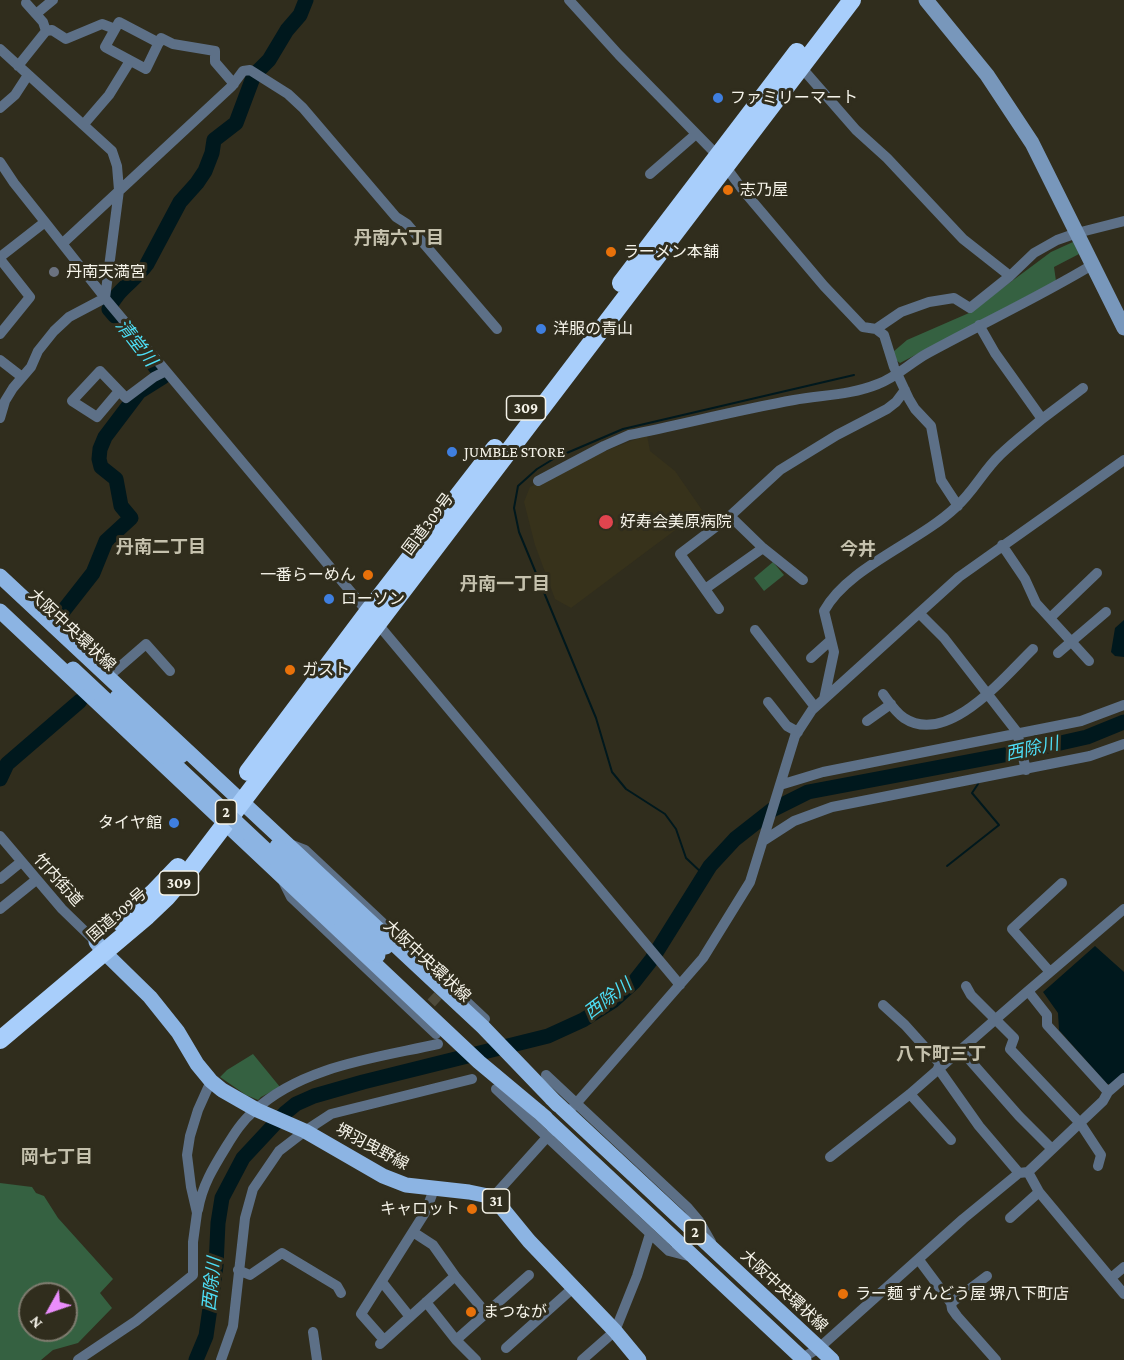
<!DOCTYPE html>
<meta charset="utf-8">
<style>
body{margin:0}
#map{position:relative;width:1124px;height:1360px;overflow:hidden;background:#302d1d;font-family:"Crimson Pro",serif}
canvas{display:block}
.north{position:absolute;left:18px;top:1282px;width:60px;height:60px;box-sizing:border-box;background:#302d1d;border:2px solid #7f7c6f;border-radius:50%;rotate:230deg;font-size:16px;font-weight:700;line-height:24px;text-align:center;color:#f5f3e9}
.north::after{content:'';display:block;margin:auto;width:21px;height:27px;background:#ea8dfc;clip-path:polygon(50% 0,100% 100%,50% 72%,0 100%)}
</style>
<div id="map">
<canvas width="1124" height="1360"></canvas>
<div class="north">N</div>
</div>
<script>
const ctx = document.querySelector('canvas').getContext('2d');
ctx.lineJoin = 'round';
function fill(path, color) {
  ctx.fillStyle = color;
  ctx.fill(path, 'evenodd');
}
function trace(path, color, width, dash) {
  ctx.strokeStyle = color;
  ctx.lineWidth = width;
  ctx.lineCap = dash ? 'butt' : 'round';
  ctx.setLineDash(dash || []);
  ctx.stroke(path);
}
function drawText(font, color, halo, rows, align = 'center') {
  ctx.font = font + ' "Crimson Pro","Noto Sans JP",serif';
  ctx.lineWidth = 6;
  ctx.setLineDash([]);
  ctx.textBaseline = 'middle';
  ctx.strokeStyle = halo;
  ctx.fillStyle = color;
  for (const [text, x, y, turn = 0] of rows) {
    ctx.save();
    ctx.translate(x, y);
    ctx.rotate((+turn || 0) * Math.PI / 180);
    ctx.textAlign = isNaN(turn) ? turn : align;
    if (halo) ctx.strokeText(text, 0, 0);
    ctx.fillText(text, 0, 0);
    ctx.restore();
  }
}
fill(new Path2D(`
 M 647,435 L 650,451 L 675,471 L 702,510 L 571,608 L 555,599 L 535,545 L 524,502 L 530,487 L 600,453 Z`), '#37321b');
fill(new Path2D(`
 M 1073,242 L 1079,254 L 1054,267 L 1056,281 L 900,363 L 896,360 L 893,352 L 907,340 L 969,313 L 1051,252 Z
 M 773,562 L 784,575 L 764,591 L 754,578 Z
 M 253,1054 L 280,1087 L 261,1097 L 258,1100 L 246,1095 L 220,1077 L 227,1070 Z
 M 0,1183 L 32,1187 L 36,1193 L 44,1196 L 58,1218 L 113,1279 L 100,1293 L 112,1308 L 78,1343 L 53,1350 L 41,1360 L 0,1360 ZM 30,1294 L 66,1294 L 66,1330 L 30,1330 Z`), '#356141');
fill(new Path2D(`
 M 1124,620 L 1124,657 L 1115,656 L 1111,652 L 1115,628 Z
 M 1095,946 L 1124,972 L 1124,1073 L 1111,1084 L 1107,1084 L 1059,1030 L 1058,1013 L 1043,992 Z`), '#00181d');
trace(new Path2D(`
 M 947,866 L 999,825 L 972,793 L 978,784
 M 704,875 L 686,858 L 676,829 L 665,814 L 626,789 L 612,772 L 596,718 L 519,532 L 514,508 L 518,486 L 537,469 L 555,458 L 623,429 L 854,375`), '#00181d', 2);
trace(new Path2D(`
 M 115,316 L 109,309 C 117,289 135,281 147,264 L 180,202 L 197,183 L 205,171 L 212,153 L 214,140 L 236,123 L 254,75 L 269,60 L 287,30 L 300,15 L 306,0
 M 60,618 L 64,610 L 93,573 L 106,541 L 131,518 L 121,506 L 116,479 L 101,467 L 99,459 L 100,449 L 105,437 L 139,392 L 163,377 L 143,351
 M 0,779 L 7,764 L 80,701
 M 196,1360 L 206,1336 L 216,1266 L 218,1223 L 222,1198 L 243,1158 L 285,1113 L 296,1104 L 314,1096 L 363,1082 L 548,1036 L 583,1020 L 613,1001 L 634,982 L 652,959 L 710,866 L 735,839 L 772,810 L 808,792 L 1025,751 L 1087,737 L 1124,722`), '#00181d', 15);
trace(new Path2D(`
 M 421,1014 L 447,986`), '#4e4b3c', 10, [10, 5]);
trace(new Path2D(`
 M 569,0 L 619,55 L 717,155 L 742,189 L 824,286 L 863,327 L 876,329 L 884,335 L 894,367 L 909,399 L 915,409 L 931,426 L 941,480 L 958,506
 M 26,3 L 43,22 L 46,31
 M 36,14 L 53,0
 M 159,43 L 119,22 L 105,47 L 146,69 L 161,38 L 173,44 L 215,51 L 215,62 L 234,84
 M 0,49 L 112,151 L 117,166 L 119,190 L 105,298
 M 18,66 L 46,31 L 52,30 L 66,39 L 102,24 L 115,29
 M 801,67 L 856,130 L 887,158 L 963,239 L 1010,276
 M 0,108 L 15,95 L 28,75
 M 84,124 L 109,95 L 130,61
 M 0,162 L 14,183 L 45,222
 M 650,174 L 696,134
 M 63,243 L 232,86 L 243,71 L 250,70 L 288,94 L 303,108 L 396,217 L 407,224 L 497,329
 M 0,257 L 45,222 L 109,303 L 680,985
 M 0,259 L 30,297 L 0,334
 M 876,329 L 901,312 L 929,302 L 954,298 L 970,308 L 1010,276 L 1034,253 L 1057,240 L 1077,233 L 1124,221
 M 0,360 L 22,377
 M 119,391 L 97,417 L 72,401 L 100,371 L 126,398 L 154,377 L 166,371
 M 0,418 L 5,401 L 13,388 L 31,367 L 38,351 L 54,331 L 69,317 L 105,298
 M 1042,419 L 1083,388
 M 538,481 L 604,446 L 629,435 C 684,424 738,410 794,400 C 822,395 851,395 878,384 C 897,377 911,362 928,353 C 983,323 1039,297 1092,265
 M 730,516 L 763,548 L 803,580
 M 1002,545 L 1025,579 L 1036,603 L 1089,661
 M 705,589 L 763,548
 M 719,609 L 680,554 L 730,516 L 780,470 L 837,435 L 887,409 L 896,402 L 905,390
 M 919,613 L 944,638 L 1017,732 L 1026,770
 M 1050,618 L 1097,573
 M 755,630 L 815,707
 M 1058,653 L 1106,612
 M 811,658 L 831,640
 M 108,677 L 146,644 L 170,671
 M 883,694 C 889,702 895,712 904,718 C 948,747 1005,676 1033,649
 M 824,699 L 834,652 L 824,611 C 848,567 918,543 956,507 C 973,492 984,470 1000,455 C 1013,442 1028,431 1042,419 L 995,353 L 979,325
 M 768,702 L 787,726 L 798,732
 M 867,721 L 891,704
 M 780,785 L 823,772 L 1081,721 L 1124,705
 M 0,836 L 62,909 L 96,942
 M 763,841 L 794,821 L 832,807 L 1090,756 L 1124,744
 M 292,845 L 305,850 L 485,1019
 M 0,879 L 21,862
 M 284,883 L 291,897 L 436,1034
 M 0,909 L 36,880
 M 1050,972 L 1012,929 L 1062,883
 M 966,986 L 971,995 L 1014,1038 L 1010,1049 L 1080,1123 L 1101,1155 L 1098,1166
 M 1028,991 L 1124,909
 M 883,1005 L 905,1025 L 941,1065
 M 960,1049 L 1019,1116 L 1052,1149
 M 938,1068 L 979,1126 L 1019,1173
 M 546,1075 L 688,1208 L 699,1221 L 711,1242
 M 496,1089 L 669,1251 L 692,1257
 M 910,1094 L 951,1140
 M 574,1106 L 703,958 L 750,882 L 795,736 L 812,710 L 959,577 L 1124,460
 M 830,1157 L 910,1094 L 1028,991 L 1047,1015 L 1047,1025 L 1108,1092
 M 1028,1172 L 1039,1192 L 1124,1294
 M 493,1197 L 549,1135
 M 198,1210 C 202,1186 213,1168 226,1147 C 234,1134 242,1121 254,1111 C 302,1066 376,1058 438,1044
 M 1010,1218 L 1039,1192
 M 413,1232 L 433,1245 L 455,1276 L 487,1314
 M 919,1260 L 951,1303 L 987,1276
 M 238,1270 L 250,1275 L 282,1253 L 337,1286 L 341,1293
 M 1111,1278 L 1124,1267
 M 382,1282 L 410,1317
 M 426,1302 L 456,1340 L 529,1275
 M 951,1303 L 952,1309 L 957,1316 L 996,1360
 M 313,1332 L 317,1360
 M 384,1340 L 361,1314 L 426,1211 L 434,1189
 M 456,1340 L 476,1360
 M 380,1344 L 455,1276
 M 506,1348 L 573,1288
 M 78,1360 L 136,1321 L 193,1275 L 193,1242 L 197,1213 L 191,1187 L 187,1155 L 190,1136 L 198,1110 L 211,1081
 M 221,1360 L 233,1326 L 245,1218 L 253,1189 L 279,1151 L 305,1131 L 331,1114 L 472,1079
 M 582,1360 L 615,1331 L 637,1276 L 650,1234
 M 799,1360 L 819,1348 L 963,1219 L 1019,1173 L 1028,1172 L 1103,1101 L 1108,1092 L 1124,1078`), '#5d7087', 10);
trace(new Path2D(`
 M 926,0 L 987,75 L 1032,143 L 1124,328`), '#7897bb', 15);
trace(new Path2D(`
 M 0,576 L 483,1027 L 558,1105
 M 0,611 L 479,1062 L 546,1118
 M 96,942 L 104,952 L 150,997 L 178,1032 L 197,1064 L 211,1081 L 222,1090 L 257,1110 L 305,1131 L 383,1176 L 406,1185 L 469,1192 L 493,1197 L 529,1241 L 615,1331 L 639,1360
 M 551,1098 L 832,1360
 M 539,1112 L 804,1360`), '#8cb4e3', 15);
trace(new Path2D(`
 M 621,283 L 797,52
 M 248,772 L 368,612 L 495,448
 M 120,922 L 154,892 L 178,867
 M 0,1040 L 147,916 L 167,897 L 190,870 L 852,0`), '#a8cefb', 18);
trace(new Path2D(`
 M 73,669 L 378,955
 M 117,697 L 181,756
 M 277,846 L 386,947`), '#8cb4e3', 15);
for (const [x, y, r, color] of [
 [718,98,6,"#3f7fe0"],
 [728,190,6,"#e8710a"],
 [611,252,6,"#e8710a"],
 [54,272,6,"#6b7280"],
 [541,329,6,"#3f7fe0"],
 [452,452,6,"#3f7fe0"],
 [606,522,8,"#e0444e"],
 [368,575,6,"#e8710a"],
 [329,599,6,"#3f7fe0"],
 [290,670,6,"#e8710a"],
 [174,823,6,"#3f7fe0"],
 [472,1209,6,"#e8710a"],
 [843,1294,6,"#e8710a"],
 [471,1312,6,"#e8710a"]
]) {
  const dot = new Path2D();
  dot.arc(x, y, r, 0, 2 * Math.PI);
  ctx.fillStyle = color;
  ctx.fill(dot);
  trace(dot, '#302d1d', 2);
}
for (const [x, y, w] of [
 [526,408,39],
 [226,812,21],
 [179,883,39],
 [496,1201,27],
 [695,1232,21]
]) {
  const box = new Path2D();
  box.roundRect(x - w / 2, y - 12, w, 24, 4.5);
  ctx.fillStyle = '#302d1d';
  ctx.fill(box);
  trace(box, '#f5f3e9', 1.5);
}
drawText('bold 15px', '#f5f3e9', null, [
 ["309",526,408],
 ["2",226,812],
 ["309",179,883],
 ["31",496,1201],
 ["2",695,1232]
]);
drawText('16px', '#f5f3e9', '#302d1d', [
 ["ファミリーマート",730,98],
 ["志乃屋",740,190],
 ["ラーメン本舗",623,252],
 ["丹南天満宮",66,272],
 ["洋服の青山",553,329],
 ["JUMBLE STORE",464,452],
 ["好寿会美原病院",620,522],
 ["一番らーめん",356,575,"right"],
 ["ローソン",341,599],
 ["ガスト",302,670],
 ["タイヤ館",162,823,"right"],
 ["キャロット",460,1209,"right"],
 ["ラー麺 ずんどう屋 堺八下町店",855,1294],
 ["まつなが",483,1312]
], 'left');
drawText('16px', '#f5f3e9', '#302d1d', [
 ["国道309号",428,524,-53],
 ["大阪中央環状線",72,630,43],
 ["竹内街道",58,880,48],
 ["国道309号",117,915,-41],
 ["大阪中央環状線",427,961,43],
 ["堺羽曳野線",372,1147,28],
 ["大阪中央環状線",784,1291,43]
]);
drawText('bold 18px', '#c5c1ad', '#302d1d', [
 ["丹南六丁目",399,238],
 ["丹南二丁目",161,547],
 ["今井",858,549],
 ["丹南一丁目",505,584],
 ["八下町三丁",941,1054],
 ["岡七丁目",57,1157]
]);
drawText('italic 18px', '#4ddef6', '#302d1d', [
 ["清堂川",136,343,52],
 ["西除川",1032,749,-12],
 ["西除川",608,999,-37],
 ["西除川",212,1284,-84]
]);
</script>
